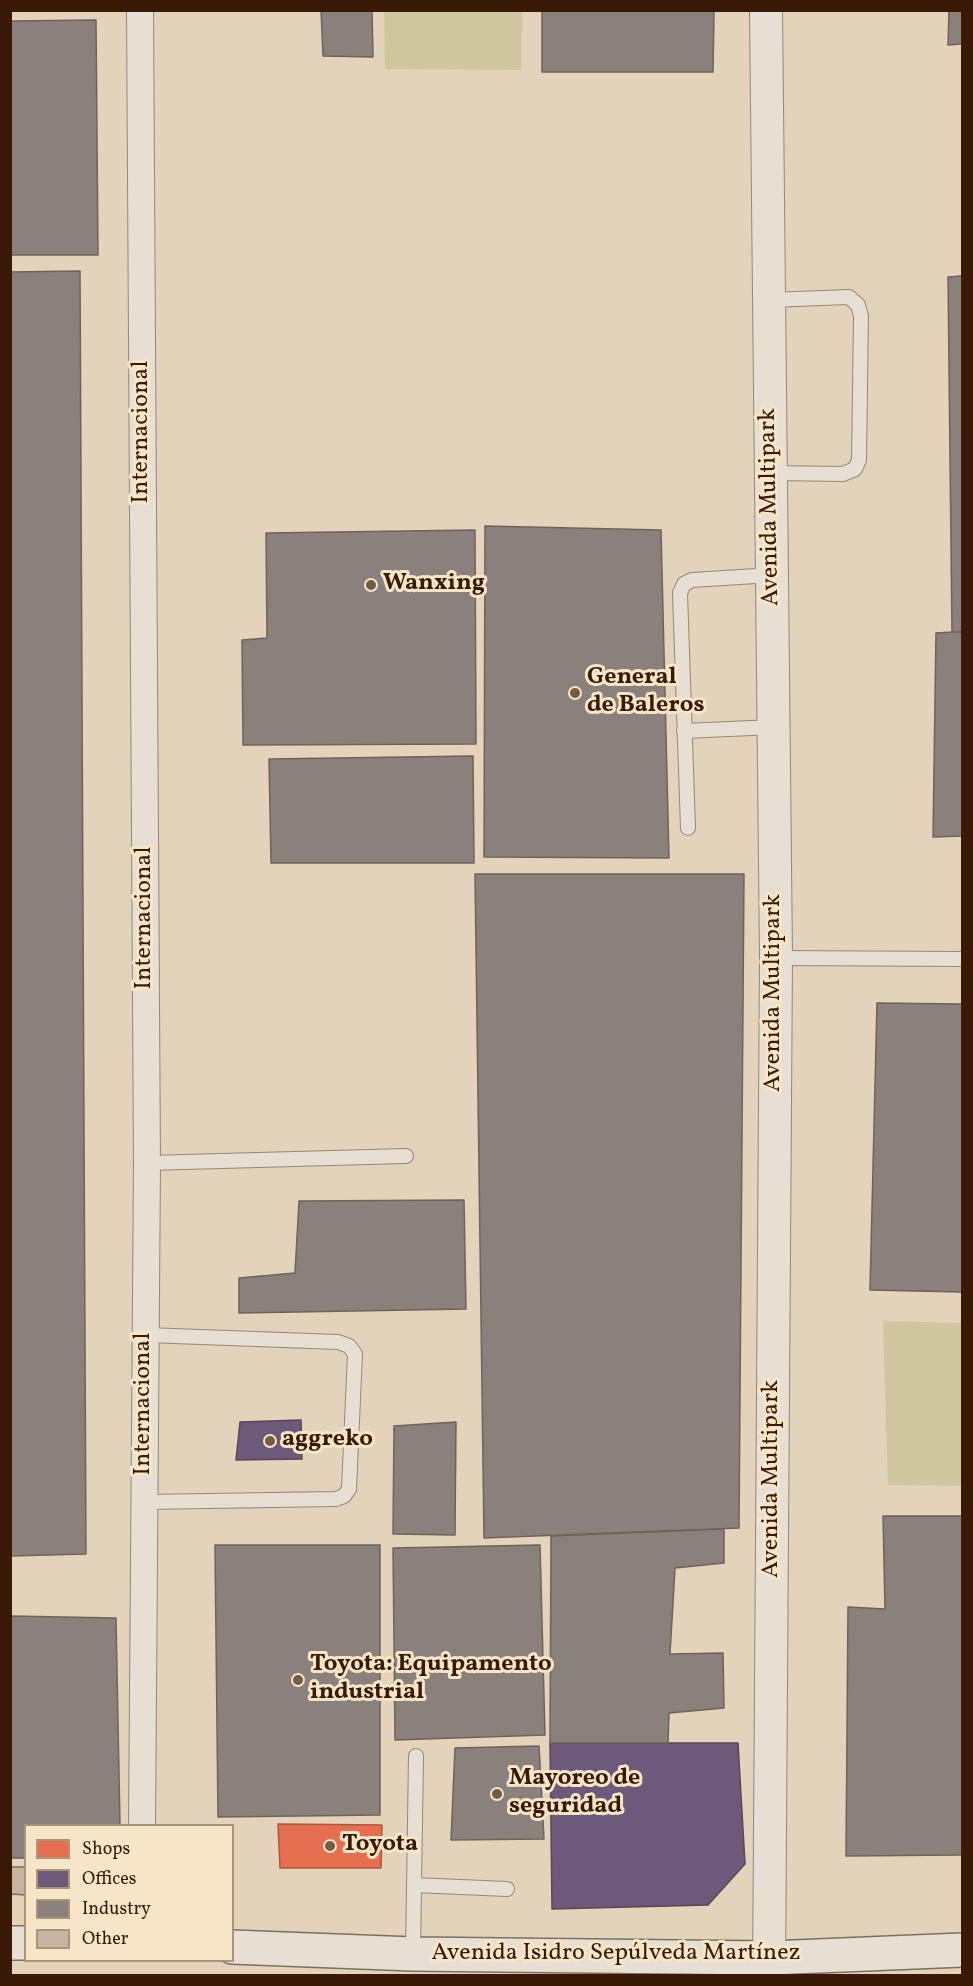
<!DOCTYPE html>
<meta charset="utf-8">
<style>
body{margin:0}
#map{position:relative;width:973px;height:1986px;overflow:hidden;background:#e2d3ba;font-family:Vollkorn,serif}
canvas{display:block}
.frame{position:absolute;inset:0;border:12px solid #381a06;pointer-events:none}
.legend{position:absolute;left:24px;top:1824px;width:210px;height:138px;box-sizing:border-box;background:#f7e5c8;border:2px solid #ab947a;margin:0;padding:8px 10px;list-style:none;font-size:18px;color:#381a06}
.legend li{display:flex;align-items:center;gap:12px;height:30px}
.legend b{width:30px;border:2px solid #ab947a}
</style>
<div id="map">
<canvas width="973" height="1986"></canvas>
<div class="frame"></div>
<ul class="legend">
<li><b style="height:16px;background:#e76f51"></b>Shops</li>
<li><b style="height:16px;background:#6d597a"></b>Offices</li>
<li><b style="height:16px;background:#8a817c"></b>Industry</li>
<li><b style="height:16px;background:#c8b4a0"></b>Other</li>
</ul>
</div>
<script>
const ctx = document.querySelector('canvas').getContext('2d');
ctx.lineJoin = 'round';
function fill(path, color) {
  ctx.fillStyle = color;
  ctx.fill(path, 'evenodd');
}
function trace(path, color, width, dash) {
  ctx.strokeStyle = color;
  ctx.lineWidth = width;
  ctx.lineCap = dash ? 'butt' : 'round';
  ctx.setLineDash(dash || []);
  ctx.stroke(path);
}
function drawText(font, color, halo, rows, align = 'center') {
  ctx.font = font + ' Vollkorn,serif';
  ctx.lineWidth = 6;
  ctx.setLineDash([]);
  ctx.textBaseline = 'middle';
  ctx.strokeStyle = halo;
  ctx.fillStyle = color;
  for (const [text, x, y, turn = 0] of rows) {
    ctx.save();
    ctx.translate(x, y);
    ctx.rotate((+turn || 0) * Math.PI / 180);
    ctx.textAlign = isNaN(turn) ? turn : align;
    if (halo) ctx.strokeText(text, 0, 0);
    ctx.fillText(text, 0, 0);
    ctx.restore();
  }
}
fill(new Path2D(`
 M 384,11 L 522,11 L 521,70 L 385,69 Z
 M 883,1321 L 962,1323 L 962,1486 L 888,1485 Z`), '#cec79d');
const shops = new Path2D(`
 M 278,1824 L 382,1825 L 381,1868 L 280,1868 Z`);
fill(shops, '#e76f51');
trace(shops, '#b2563a', 1.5);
const offices = new Path2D(`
 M 301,1420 L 302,1459 L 236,1460 L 240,1422 Z
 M 550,1743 L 738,1743 L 745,1864 L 708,1905 L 552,1909 Z`);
fill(offices, '#6d597a');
trace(offices, '#5d4657', 1.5);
const industry = new Path2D(`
 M 321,10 L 372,10 L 373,57 L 323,56 Z
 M 542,10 L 714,10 L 713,72 L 542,72 Z
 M 949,10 L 962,10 L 962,44 L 948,45 Z
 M 96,20 L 98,255 L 10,255 L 10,21 Z
 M 80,271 L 86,1554 L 10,1556 L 10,272 Z
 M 962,276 L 962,632 L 952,632 L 948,277 Z
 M 485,526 L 661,530 L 669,858 L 484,857 Z
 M 475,530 L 476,744 L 243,745 L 242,640 L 267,638 L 266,533 Z
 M 952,632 L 962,632 L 962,836 L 933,837 L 936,633 Z
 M 473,756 L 474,863 L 271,863 L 269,759 Z
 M 475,874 L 744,874 L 739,1528 L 484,1538 Z
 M 877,1003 L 962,1004 L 962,1292 L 870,1290 Z
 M 464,1200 L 466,1309 L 239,1313 L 239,1278 L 295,1273 L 299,1201 Z
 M 456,1422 L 455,1535 L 393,1534 L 394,1426 Z
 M 883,1516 L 962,1516 L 962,1855 L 846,1856 L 848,1607 L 885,1609 Z
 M 724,1529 L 724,1563 L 675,1568 L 670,1654 L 723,1653 L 724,1708 L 669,1713 L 668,1743 L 550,1743 L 551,1536 Z
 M 215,1545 L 380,1545 L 380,1815 L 218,1817 Z
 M 540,1545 L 545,1735 L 395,1740 L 393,1548 Z
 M 10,1616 L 116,1618 L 120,1826 L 26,1826 L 26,1858 L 10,1858 Z
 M 539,1746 L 544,1839 L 451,1840 L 455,1748 Z`);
fill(industry, '#8a817c');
trace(industry, '#716259', 1.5);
const building = new Path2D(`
 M 10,1867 L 26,1867 L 26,1895 L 10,1894 Z`);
fill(building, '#c8b4a0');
trace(building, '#7c6f60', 1.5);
const service = new Path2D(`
 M 769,300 L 849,297 L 858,305 L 861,316 L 859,460 L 855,469 L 843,474 L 771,473
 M 684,731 L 774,727
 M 688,828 L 680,593 L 684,584 L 692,580 L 772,575
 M 776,958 L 962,959
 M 147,1163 L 406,1156
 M 144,1502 L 336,1499 L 344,1496 L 349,1489 L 355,1354 L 349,1346 L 338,1342 L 146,1335
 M 414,1885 L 507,1889
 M 413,1954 L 416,1756`);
const minor = new Path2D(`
 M 140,10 L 147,1163 L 142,1826`);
const tertiary = new Path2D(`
 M 766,10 L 776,958 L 769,1976`);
const secondary = new Path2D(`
 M 10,1943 L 26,1943
 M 232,1947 L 413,1954 L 770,1958 L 962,1950`);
trace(service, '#948877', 16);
trace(minor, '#948877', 28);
trace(tertiary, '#948877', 34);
trace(secondary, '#7c6f60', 36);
trace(service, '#e7dfd3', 14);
trace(minor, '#e7dfd3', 26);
trace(tertiary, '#e7dfd3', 32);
trace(secondary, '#e7dfd3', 33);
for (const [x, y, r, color] of [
 [371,585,6,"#745b45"],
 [575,693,6,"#745b45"],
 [270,1441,6,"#745b45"],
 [298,1680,6,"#745b45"],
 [497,1794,6,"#745b45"],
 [330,1846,6,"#745b45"]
]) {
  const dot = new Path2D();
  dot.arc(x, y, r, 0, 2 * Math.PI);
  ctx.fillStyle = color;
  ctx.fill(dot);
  trace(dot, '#f7e5c8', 2);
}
drawText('24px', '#381a06', '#f7e5c8', [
 ["Internacional",143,432,-90],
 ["Avenida Multipark",771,507,-91],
 ["Internacional",146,918,-90],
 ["Avenida Multipark",775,993,-90],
 ["Internacional",145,1404,-90],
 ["Avenida Multipark",773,1479,-90],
 ["Avenida Isidro Sepúlveda Martínez",616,1955]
]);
drawText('bold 24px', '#381a06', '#f7e5c8', [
 ["Wanxing",383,585],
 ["General",587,679],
 ["de Baleros",587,707],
 ["aggreko",282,1441],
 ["Toyota: Equipamento",310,1666],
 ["industrial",310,1694],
 ["Mayoreo de",509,1780],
 ["seguridad",509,1808],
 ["Toyota",342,1846]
], 'left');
</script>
